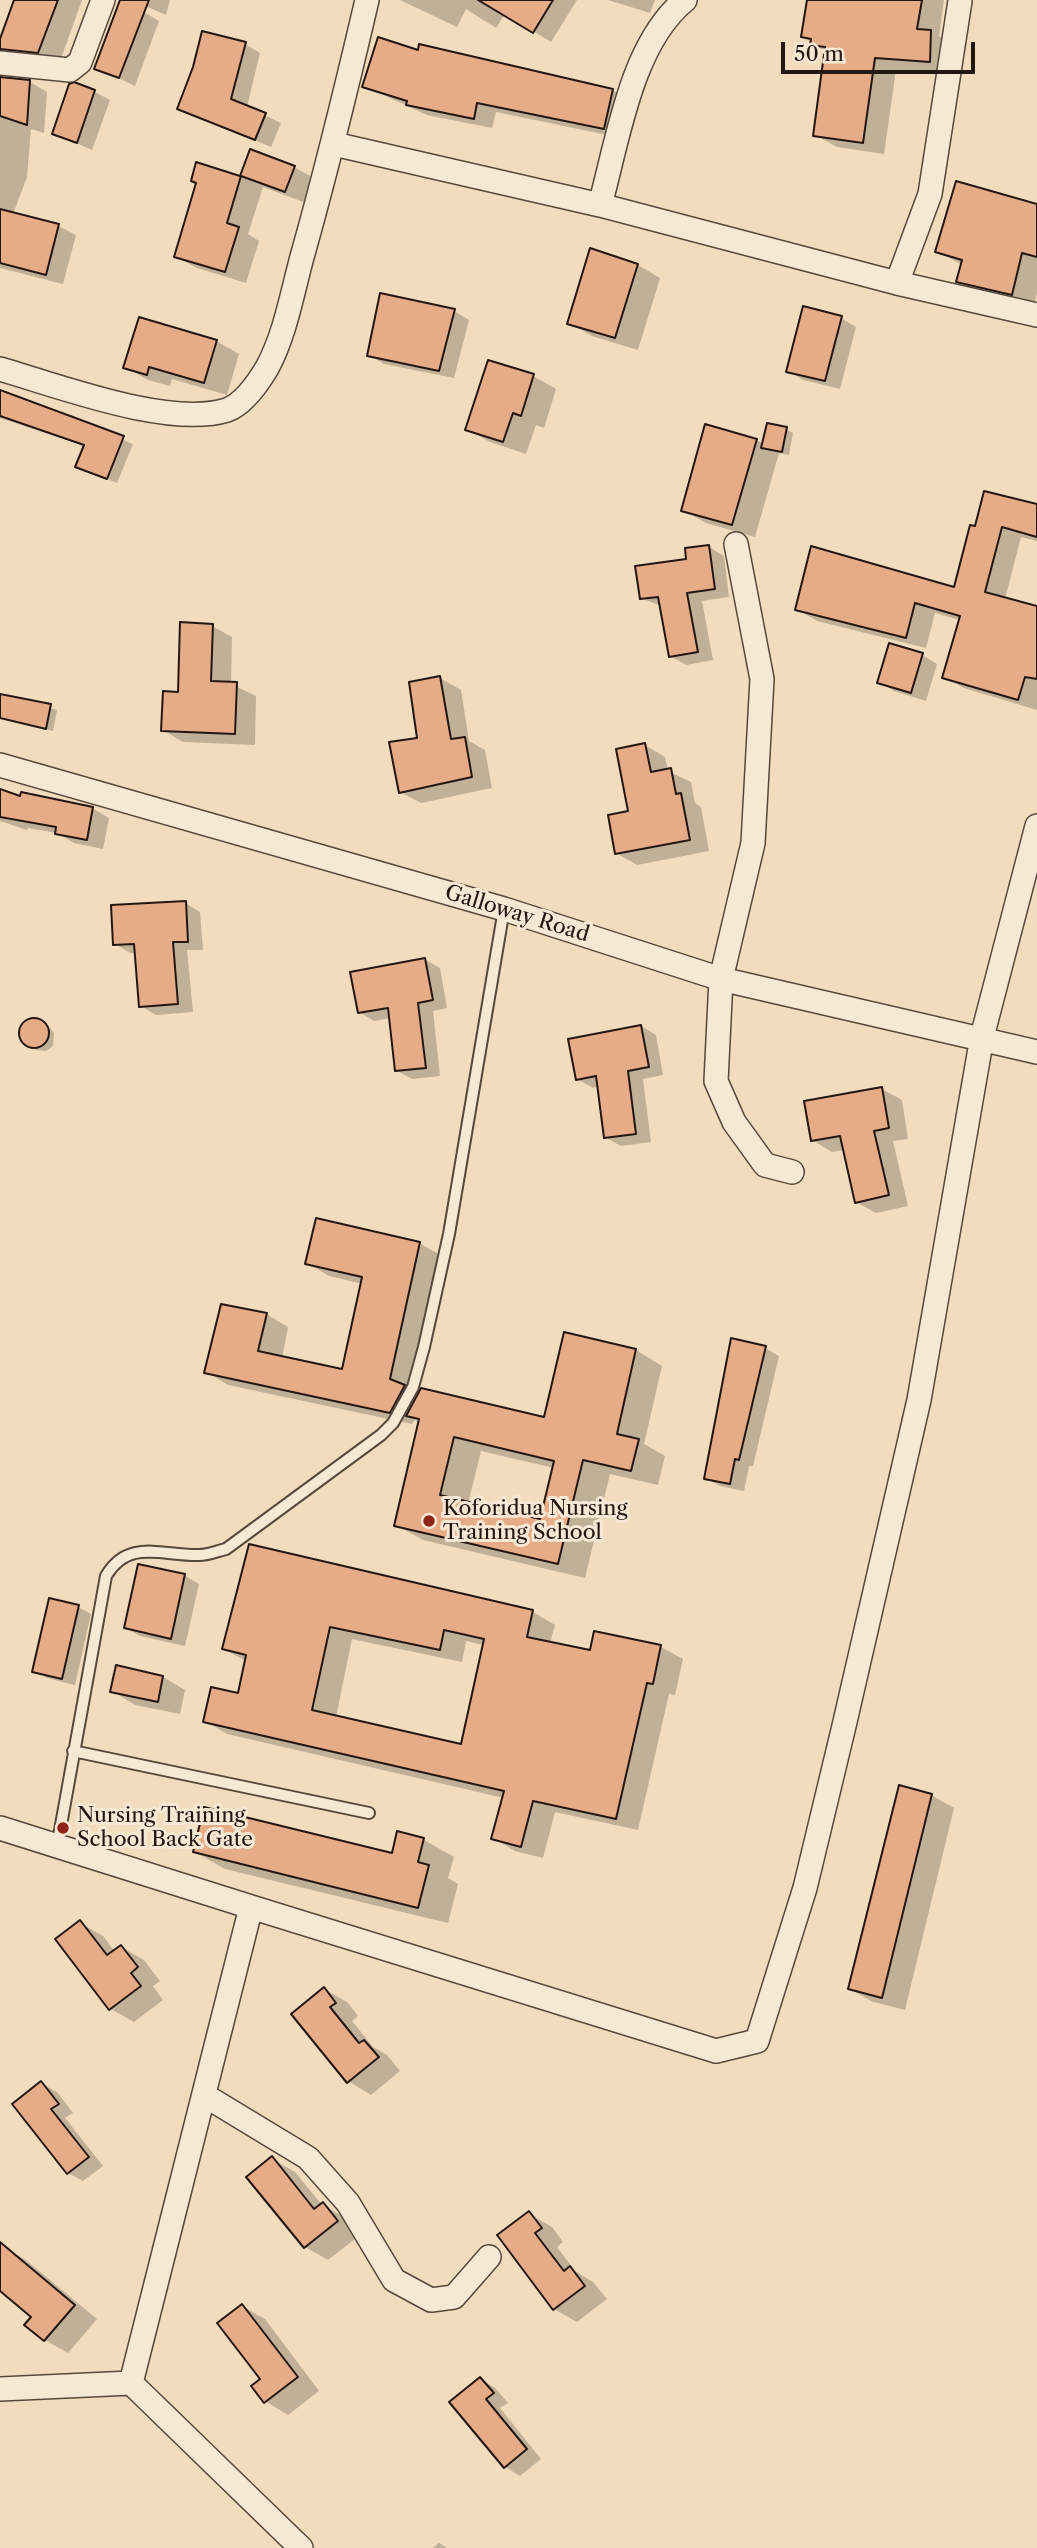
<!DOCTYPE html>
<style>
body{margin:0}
#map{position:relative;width:1037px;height:2548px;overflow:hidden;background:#f1dcbd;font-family:"Libre Caslon Text",serif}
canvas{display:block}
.scale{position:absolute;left:781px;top:42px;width:194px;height:32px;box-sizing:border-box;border:4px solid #241712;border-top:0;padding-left:9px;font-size:21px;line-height:24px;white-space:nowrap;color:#241712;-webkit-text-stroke:5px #f6e8d4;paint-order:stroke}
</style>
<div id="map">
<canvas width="1037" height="2548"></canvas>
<div class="scale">50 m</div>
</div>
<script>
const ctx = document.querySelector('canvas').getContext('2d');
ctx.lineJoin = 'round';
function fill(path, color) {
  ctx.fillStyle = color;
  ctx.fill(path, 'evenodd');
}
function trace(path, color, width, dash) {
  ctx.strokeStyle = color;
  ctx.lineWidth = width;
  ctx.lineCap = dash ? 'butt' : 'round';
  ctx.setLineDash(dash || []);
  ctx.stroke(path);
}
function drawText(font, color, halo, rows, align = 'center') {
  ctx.font = font + ' "Libre Caslon Text",serif';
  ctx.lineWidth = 6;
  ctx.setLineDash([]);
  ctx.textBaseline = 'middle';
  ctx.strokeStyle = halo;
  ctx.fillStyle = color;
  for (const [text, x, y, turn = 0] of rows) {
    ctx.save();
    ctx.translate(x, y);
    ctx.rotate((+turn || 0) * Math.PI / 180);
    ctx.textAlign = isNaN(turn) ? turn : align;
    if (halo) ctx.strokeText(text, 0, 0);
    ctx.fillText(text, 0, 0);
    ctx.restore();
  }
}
fill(new Path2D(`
 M 16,0 L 82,0 L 59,64 L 19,61 L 0,50 Z
 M 170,0 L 166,15 L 134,1 L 134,0 Z
 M 400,0 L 577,0 L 551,42 L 505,14 L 496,28 L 466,9 L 457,27 Z
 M 608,0 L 655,0 L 650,13 Z
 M 809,0 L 944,0 L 939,36 L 952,44 L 950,73 L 896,70 L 884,154 L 837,147 L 815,135 L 826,52 L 803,36 Z
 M 144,12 L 159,21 L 135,86 L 97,68 Z
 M 245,44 L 260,53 L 247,107 L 281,123 L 271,147 L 179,108 Z
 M 419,52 L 612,90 L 631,101 L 622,138 L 496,112 L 492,128 L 427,115 L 364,86 Z
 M 0,79 L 30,82 L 47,92 L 44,133 L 31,129 L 27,177 L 13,214 L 58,226 L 76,235 L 63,284 L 0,268 Z
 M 70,86 L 95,92 L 110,100 L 92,150 L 54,133 Z
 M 251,151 L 294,167 L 315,179 L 306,203 L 263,187 L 248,234 L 259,241 L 246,283 L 197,268 L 176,256 L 198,183 L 198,165 L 241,178 Z
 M 1037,206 L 1037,292 L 1034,306 L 980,294 L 958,281 L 962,265 L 937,251 Z
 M 638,265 L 660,278 L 638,350 L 592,336 L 569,323 Z
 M 454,311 L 469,320 L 454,378 L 384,364 L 369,355 Z
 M 841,318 L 856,327 L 840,389 L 803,380 L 788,371 Z
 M 216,341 L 239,354 L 227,395 L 172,379 L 170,386 L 148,380 L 125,367 Z
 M 489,362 L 533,376 L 556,389 L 544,428 L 536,425 L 526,454 L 490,442 L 467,429 Z
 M 0,391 L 133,444 L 117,483 L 77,466 L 85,446 L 0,418 Z
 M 786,429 L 793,433 L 789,455 L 779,453 L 755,537 L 706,523 L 683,510 L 756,440 L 764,444 Z
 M 1037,506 L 1037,541 L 1021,537 L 1005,599 L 1037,610 L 1037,710 L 964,688 L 944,677 L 960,620 L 935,613 L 926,648 L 817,621 L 797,609 L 955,589 L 976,528 Z
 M 709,547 L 724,556 L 729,597 L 702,601 L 713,660 L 686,665 L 670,656 L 661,606 L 641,598 Z
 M 212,626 L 232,637 L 231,684 L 256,696 L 255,745 L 183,742 L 163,730 Z
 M 922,655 L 937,664 L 926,701 L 894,691 L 879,682 Z
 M 440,678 L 461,690 L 469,741 L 485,750 L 492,788 L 421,803 L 400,792 Z
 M 0,696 L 57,710 L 53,731 L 0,717 Z
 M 645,745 L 665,757 L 668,771 L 691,782 L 695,803 L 701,807 L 709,851 L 637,865 L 616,853 L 630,813 Z
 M 0,791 L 22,798 L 92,808 L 109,818 L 103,849 L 74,843 L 57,833 L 28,828 L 27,830 L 0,821 Z
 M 185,903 L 200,912 L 203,950 L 187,950 L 193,1012 L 156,1015 L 141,1006 L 136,953 L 130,953 L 115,944 Z
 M 424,959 L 440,968 L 447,1008 L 433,1011 L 440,1076 L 412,1079 L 396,1070 L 391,1018 L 374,1021 L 359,1012 Z
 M 27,1021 L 40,1022 L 48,1026 L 54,1033 L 53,1046 L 46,1051 L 36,1050 L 22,1040 L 22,1027 Z
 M 641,1026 L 656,1035 L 663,1075 L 643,1079 L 651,1142 L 621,1146 L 605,1137 L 599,1086 L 593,1088 L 577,1079 Z
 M 882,1089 L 902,1100 L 908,1139 L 893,1141 L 908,1206 L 876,1213 L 856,1202 L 845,1150 L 832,1152 L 812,1140 Z
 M 419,1243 L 442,1256 L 412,1391 L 419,1395 L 545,1419 L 636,1350 L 662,1366 L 644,1444 L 665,1456 L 658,1485 L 610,1474 L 585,1578 L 423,1540 L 396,1525 L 420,1422 L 415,1420 L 412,1424 L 228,1385 L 206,1372 L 266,1314 L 288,1327 L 282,1358 L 344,1371 L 363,1284 L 329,1276 L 307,1263 ZM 481,1451 L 554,1468 L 541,1521 L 468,1504 Z
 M 765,1348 L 779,1356 L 753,1466 L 749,1466 L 744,1491 L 720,1486 L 706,1478 Z
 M 250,1546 L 533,1612 L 555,1625 L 550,1643 L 591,1652 L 661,1647 L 683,1659 L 675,1695 L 669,1694 L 638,1830 L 555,1812 L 543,1858 L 515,1851 L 493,1838 L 504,1798 L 227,1734 L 205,1721 L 239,1695 L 246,1661 L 224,1649 ZM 352,1639 L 462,1662 L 466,1641 L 484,1645 L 462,1746 L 336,1717 Z
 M 184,1575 L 199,1584 L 185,1646 L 140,1636 L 126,1628 Z
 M 78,1607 L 91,1614 L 75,1685 L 47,1678 L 34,1671 Z
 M 163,1677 L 185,1690 L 180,1714 L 135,1705 L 112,1691 Z
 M 931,1795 L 954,1808 L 905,2010 L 873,2002 L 850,1989 Z
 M 399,1834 L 424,1840 L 454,1857 L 448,1878 L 458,1884 L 448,1923 L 225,1869 L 195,1852 L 394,1855 Z
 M 80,1923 L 103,1936 L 115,1952 L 121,1947 L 144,1960 L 160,1981 L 153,1986 L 163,2000 L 134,2022 L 111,2009 L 58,1939 Z
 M 324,1989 L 347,2002 L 358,2016 L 352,2021 L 373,2047 L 387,2055 L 400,2071 L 371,2095 L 348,2081 Z
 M 42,2084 L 57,2092 L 73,2113 L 65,2118 L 103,2166 L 83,2181 L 68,2173 Z
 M 272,2159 L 295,2172 L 322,2205 L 346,2218 L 360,2235 L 328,2260 L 305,2247 Z
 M 529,2214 L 552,2227 L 563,2242 L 557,2247 L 575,2271 L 593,2282 L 607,2299 L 577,2322 L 554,2309 Z
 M 4,2247 L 27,2261 L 97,2319 L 68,2353 L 45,2340 L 33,2317 L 0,2288 L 0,2253 Z
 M 242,2306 L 265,2319 L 319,2391 L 288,2415 L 265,2401 L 263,2380 Z
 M 480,2379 L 495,2388 L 508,2403 L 500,2408 L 541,2459 L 520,2476 L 505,2467 Z
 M 439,2543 L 447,2548 L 433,2548 Z`), '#0003');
const building = new Path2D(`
 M 14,0 L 58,0 L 38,53 L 0,49 L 0,39 Z
 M 120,0 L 149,0 L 119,78 L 94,69 Z
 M 478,0 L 553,0 L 533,33 Z
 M 807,0 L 922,0 L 917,29 L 931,30 L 930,62 L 875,58 L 863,143 L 813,136 L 825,47 L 810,45 L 811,39 L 801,37 Z
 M 202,31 L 246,42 L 231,99 L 266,113 L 255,140 L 177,109 L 193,67 Z
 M 378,37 L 418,50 L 419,44 L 613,89 L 604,129 L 477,103 L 474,119 L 406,105 L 407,101 L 362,87 Z
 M 0,77 L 30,80 L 27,125 L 0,116 Z
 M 74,82 L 95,90 L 77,143 L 52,134 L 69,84 Z
 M 250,149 L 295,166 L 285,192 L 241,176 L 227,223 L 239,227 L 225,272 L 174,257 L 196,183 L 191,181 L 196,162 L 240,176 Z
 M 956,181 L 1037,204 L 1037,257 L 1022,253 L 1012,295 L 956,282 L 962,260 L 935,252 Z
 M 0,209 L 59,224 L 46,275 L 0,263 Z
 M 590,248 L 638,264 L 615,338 L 567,324 Z
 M 380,293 L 455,309 L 439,371 L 367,356 Z
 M 803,306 L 842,316 L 825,381 L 786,372 Z
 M 139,317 L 217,340 L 204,383 L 149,367 L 147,375 L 123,368 Z
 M 488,360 L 534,374 L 521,416 L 513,413 L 503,442 L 465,430 Z
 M 0,390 L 124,436 L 107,479 L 75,467 L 84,445 L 0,416 Z
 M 767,423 L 787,427 L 782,452 L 761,448 Z
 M 705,424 L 757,439 L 732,525 L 681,511 Z
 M 984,491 L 1037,504 L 1037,537 L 1002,527 L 985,592 L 1037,606 L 1037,679 L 1025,677 L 1018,700 L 942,678 L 960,616 L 915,603 L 906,638 L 795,610 L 811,546 L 954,587 L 970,525 L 975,526 Z
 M 709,545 L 715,589 L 687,593 L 698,652 L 669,657 L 658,597 L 640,599 L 635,566 L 686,559 L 685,548 Z
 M 180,622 L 213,624 L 211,681 L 237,682 L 235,734 L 161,731 L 163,691 L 178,692 Z
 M 889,643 L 923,653 L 911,693 L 877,683 Z
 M 440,676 L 451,739 L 465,737 L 472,777 L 399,793 L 389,742 L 417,738 L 409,682 Z
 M 0,694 L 51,704 L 46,729 L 0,718 Z
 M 645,743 L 651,772 L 671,768 L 676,794 L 681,793 L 690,840 L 615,854 L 608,815 L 628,811 L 616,749 Z
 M 0,789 L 20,796 L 21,792 L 93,807 L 87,840 L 55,834 L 56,827 L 0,817 Z
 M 186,901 L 188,942 L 173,942 L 178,1004 L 139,1007 L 134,944 L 113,945 L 111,905 Z
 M 425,958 L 433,1000 L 418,1003 L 426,1068 L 395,1071 L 388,1008 L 358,1013 L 350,972 Z
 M19 1033a15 15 0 1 1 30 0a15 15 0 1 1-30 0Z
 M 641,1025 L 649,1067 L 628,1071 L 636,1134 L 604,1138 L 596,1076 L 576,1080 L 568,1039 Z
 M 882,1087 L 889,1128 L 874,1131 L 889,1195 L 855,1203 L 840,1136 L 811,1141 L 804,1101 Z
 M 316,1218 L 420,1242 L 390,1379 L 405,1385 L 390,1413 L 204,1373 L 221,1304 L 267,1313 L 258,1351 L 342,1369 L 362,1277 L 305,1264 Z
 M 564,1332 L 636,1349 L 617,1434 L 639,1439 L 631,1471 L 583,1460 L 558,1564 L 394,1526 L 419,1419 L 406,1416 L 421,1388 L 544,1417 ZM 454,1437 L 554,1461 L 540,1519 L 440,1495 Z
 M 731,1338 L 766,1346 L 739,1460 L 735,1459 L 730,1484 L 704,1479 Z
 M 249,1544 L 533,1610 L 527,1637 L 590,1650 L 594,1631 L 661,1645 L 653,1684 L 647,1683 L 616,1819 L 533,1801 L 521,1847 L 491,1839 L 504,1791 L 203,1722 L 211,1687 L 238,1693 L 246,1655 L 222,1649 ZM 330,1627 L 440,1650 L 444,1630 L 484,1639 L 461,1744 L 312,1710 Z
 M 138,1564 L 185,1574 L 171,1639 L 124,1628 Z
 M 49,1598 L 79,1605 L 62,1679 L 32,1672 Z
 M 116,1665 L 163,1676 L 158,1702 L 110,1692 Z
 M 899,1785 L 932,1794 L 882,1998 L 848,1989 Z
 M 204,1807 L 392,1853 L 397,1831 L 424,1838 L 418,1862 L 429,1865 L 418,1908 L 193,1852 Z
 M 80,1920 L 107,1955 L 121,1945 L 138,1967 L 131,1973 L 141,1986 L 109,2010 L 55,1939 Z
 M 324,1987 L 336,2003 L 330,2007 L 359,2043 L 364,2040 L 379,2057 L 347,2083 L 291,2014 Z
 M 41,2081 L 59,2104 L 51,2109 L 89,2157 L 67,2174 L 12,2104 Z
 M 272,2156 L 314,2209 L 323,2202 L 338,2221 L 304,2248 L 246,2177 Z
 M 529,2211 L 542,2228 L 535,2233 L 564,2271 L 570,2266 L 585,2286 L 553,2310 L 497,2235 Z
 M 0,2242 L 75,2305 L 44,2341 L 24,2325 L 31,2317 L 0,2291 Z
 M 242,2304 L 298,2377 L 264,2403 L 251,2386 L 260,2379 L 217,2323 Z
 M 480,2377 L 494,2393 L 486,2399 L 527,2449 L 504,2468 L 449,2402 Z`);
fill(building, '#e6ab87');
trace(building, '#241712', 2);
const service = new Path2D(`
 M 73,1751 L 369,1813
 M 57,1847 L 106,1576 C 128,1538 162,1556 199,1555 C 208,1555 217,1551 226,1549 L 381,1435 L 393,1423 L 413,1387 L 424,1347 L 449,1234 L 504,909`);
const minor = new Path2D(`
 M 0,63 L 70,70 L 80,62 L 103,0
 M 334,144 L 600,205 L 897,283 L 1037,315
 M 600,205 C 618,140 631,44 685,0
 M 897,283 L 930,194 L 960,1
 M 0,369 C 59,386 169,428 227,410 C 244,404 258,383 267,368 C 285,335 292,294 302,257 C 326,172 347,86 367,0
 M 736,544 L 762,679 L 753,843 L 721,979 L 716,1081 L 734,1122 L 765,1165 L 792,1172
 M 0,765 L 504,909 L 721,979 L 1037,1052
 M 0,1828 L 251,1907 L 131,2383 L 301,2548
 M 251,1907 L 716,2051 L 757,2041 L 805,1888 L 844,1726 L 919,1400 L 982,1037 L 1037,826
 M 204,2095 L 308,2158 L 348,2203 L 394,2280 L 431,2300 L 454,2297 L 489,2257
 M 0,2389 L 131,2383`);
trace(service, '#57483d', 14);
trace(minor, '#57483d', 26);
trace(service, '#f6e8d4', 10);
trace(minor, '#f6e8d4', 23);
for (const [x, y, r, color] of [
 [429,1521,7,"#8f2418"],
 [63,1828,7,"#8f2418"]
]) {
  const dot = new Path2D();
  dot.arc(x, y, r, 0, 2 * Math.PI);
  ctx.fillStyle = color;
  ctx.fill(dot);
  trace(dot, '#f6e8d4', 2.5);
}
drawText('21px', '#241712', '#f6e8d4', [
 ["Galloway Road",517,914,17]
]);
drawText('21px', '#241712', '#f6e8d4', [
 ["Koforidua Nursing",443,1509],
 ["Training School",443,1533],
 ["Nursing Training",77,1816],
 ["School Back Gate",77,1840]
], 'left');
</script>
